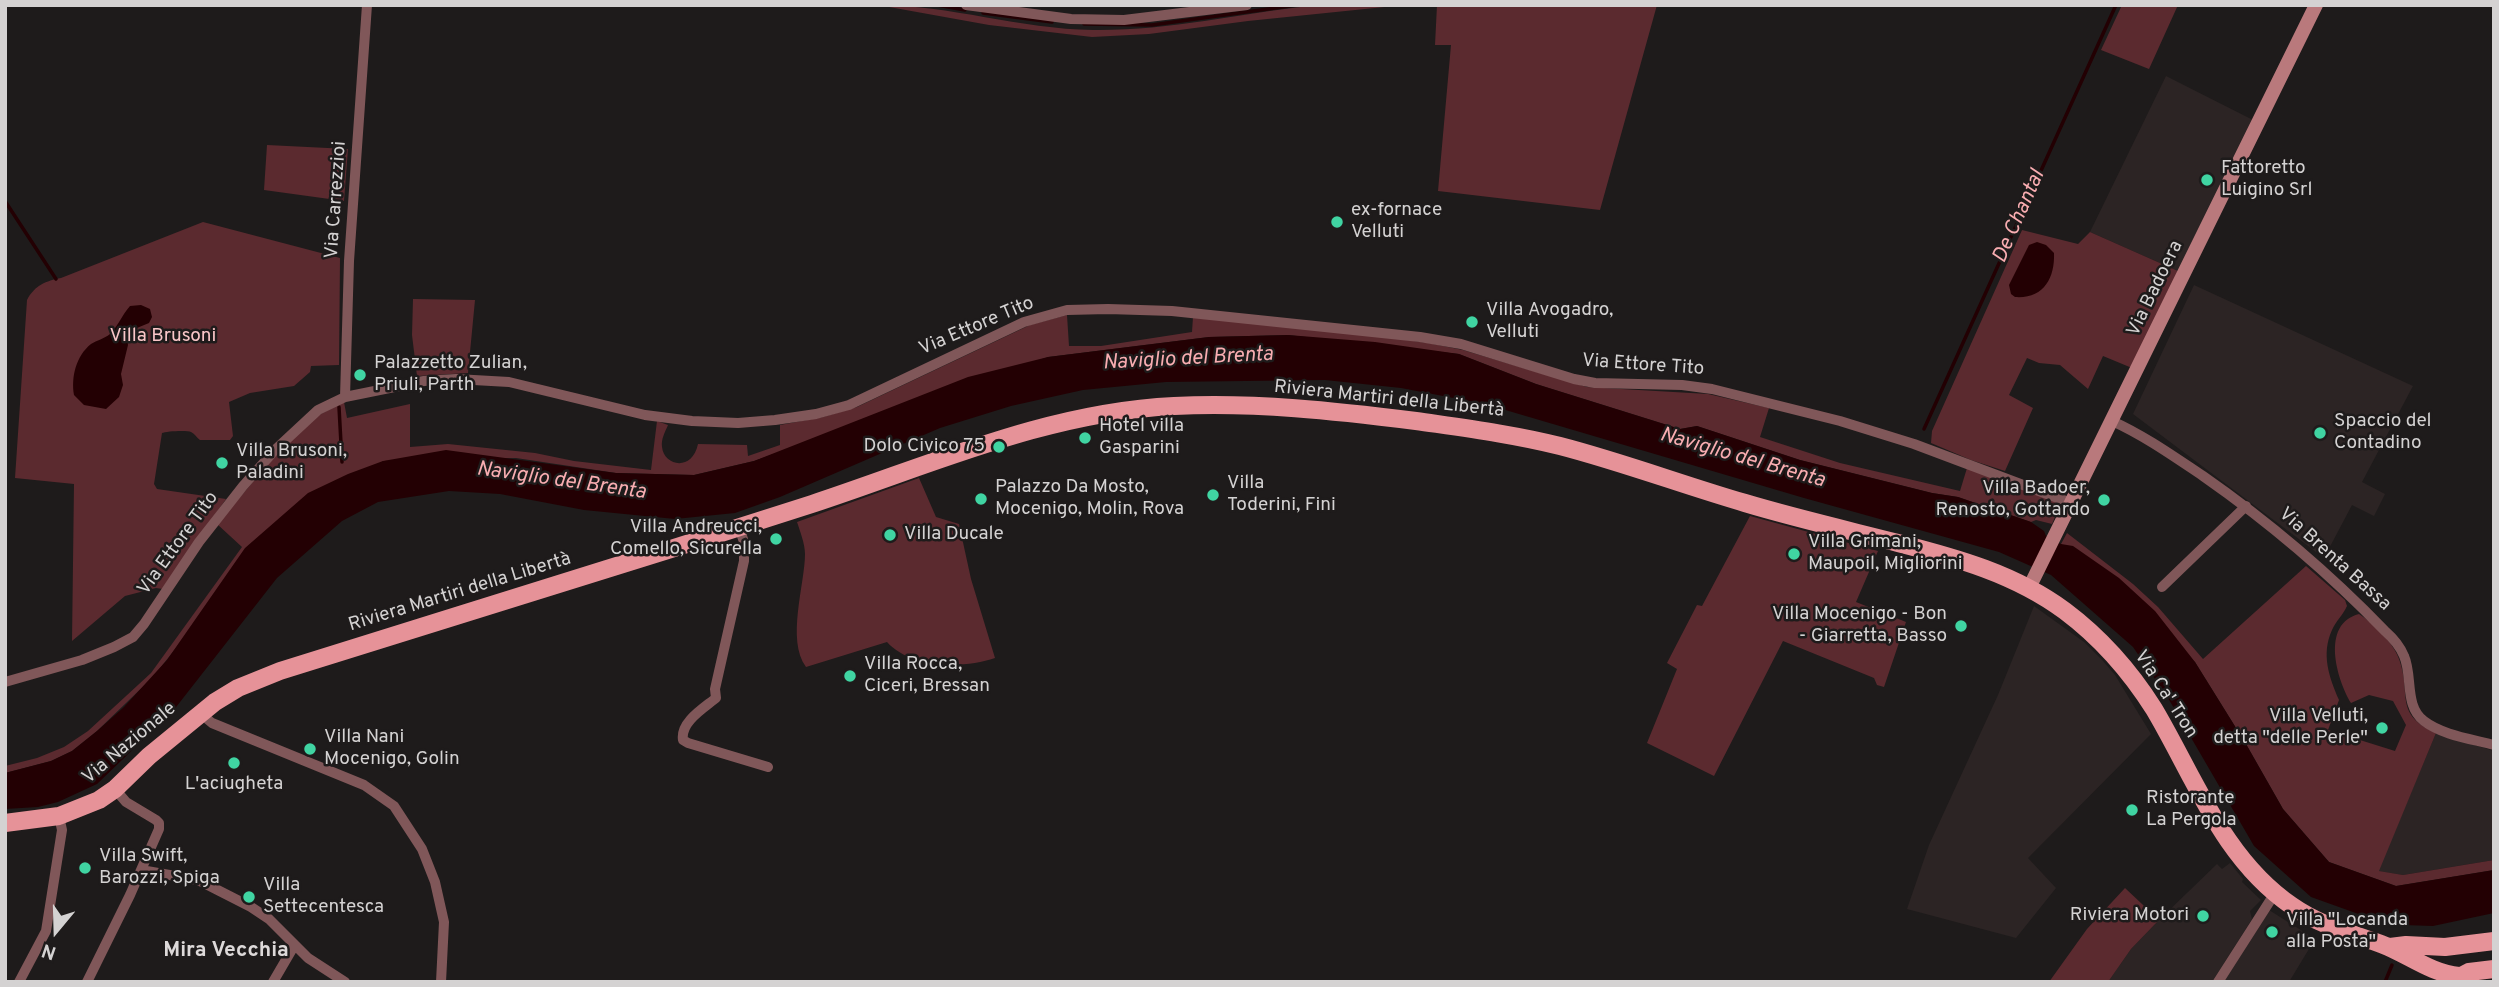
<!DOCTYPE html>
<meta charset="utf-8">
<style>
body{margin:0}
#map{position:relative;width:2499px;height:987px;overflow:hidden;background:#1e1b1b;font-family:Overpass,sans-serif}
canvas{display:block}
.frame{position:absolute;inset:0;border:7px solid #d4d2d2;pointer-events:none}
.north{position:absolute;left:21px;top:896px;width:70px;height:70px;-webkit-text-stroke:5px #1e1b1b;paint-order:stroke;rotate:199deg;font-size:19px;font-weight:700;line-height:28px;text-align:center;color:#d4d2d2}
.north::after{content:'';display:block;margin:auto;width:24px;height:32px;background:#d4d2d2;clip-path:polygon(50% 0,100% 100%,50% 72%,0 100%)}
</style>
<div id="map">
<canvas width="2499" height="987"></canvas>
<div class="frame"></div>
<div class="north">N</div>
</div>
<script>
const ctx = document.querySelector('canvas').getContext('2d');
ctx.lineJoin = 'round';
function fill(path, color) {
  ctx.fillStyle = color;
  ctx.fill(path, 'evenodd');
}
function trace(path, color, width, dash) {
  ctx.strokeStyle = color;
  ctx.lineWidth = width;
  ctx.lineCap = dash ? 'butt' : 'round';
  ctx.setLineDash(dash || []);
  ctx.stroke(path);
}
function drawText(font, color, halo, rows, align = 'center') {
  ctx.font = font + ' Overpass,sans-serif';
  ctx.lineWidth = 5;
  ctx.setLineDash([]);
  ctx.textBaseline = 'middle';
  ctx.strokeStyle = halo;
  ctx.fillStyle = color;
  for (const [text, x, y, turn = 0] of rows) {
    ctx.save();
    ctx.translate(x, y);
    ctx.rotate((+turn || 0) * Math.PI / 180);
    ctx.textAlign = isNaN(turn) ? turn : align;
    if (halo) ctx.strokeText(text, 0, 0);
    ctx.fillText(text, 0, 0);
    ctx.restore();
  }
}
fill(new Path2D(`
 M 2166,76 L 2253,120 L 2178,271 L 2090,232 Z
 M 2194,285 L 2413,386 L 2362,482 L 2385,494 L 2374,516 L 2352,505 L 2324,558 L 2133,414 Z
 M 2034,606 L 2084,642 L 2103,661 L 2115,675 L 2151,734 L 2028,858 L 2056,888 L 2016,938 L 1907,909 L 1929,845 L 1998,695 Z
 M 2436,733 L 2494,751 L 2494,860 L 2403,875 L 2378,871 Z
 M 2230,863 L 2243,879 L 2242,882 L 2261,900 L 2250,911 L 2252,919 L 2212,982 L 2108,982 L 2131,949 L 2159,920 L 2217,864 L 2222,869 Z
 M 2269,910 L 2315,939 L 2289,982 L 2223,982 Z`), '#2c2424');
fill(new Path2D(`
 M 878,5 C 950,5 1020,29 1093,30 C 1166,31 1237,14 1309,6 C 1340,2 1373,5 1404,5 L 1248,21 L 1149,34 L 1092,37 L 989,25 Z
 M 1437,5 L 1657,5 L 1600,210 L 1438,191 L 1451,45 L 1435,45 Z
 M 2122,5 L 2178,5 L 2149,69 L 2101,50 Z
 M 267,145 L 348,149 L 344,201 L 264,190 Z
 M 203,222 L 340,258 L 339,365 L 311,366 L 310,372 L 294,386 L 250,393 L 229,402 L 233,436 L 230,440 L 200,440 C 197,438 195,434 191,432 C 188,430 166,431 162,433 L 154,484 L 157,489 L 226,499 L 163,589 L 156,588 L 125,596 L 72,641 L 74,484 L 15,478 L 27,300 C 35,285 46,281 61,278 Z
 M 2022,230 L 2078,244 L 2090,232 L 2178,271 L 2132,368 L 2103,356 L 2088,389 L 2060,365 L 2039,363 L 2027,358 L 2009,395 L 2033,408 L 2005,471 L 1971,460 L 1931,443 L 1932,431 Z
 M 413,299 L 475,300 L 468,373 L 417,376 L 412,335 Z
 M 1067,315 L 1069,346 L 1101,346 L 1192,332 L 1193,317 L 1356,333 L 1428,343 L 1463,350 L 1587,387 L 1708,394 L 1769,408 L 1760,437 L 1840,463 L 1960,491 L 1967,468 L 2055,500 L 2058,510 L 2052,524 L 2036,520 L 2031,522 L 1958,497 L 1932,493 L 1800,460 L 1697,426 L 1680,429 L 1536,384 L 1459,354 L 1288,335 L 1209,337 L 1048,357 L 754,461 L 694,475 L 616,473 L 516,458 L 383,461 L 191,629 L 153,677 L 97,731 L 72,751 L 51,761 L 5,773 L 5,766 L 37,758 L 64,747 L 88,731 L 151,673 L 242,547 L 217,524 L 270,462 L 315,417 L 344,402 L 347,418 L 410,404 L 410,447 L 448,444 L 535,453 L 574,461 L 651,470 L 657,421 L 668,425 C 665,432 661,439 662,447 C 664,466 692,472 698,444 L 747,445 L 748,456 L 780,445 L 780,425 L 823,417 L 857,407 L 1030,325 Z
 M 919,478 L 936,517 L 959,524 L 971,579 L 995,658 C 963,669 910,668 887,642 L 806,667 C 786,640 805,584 805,554 C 805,544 800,531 797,522 Z
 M 1750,516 L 1878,551 L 1856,602 L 1906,622 L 1884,687 L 1877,685 L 1874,678 L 1783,641 L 1714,776 L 1647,743 L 1677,669 L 1667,663 L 1697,605 L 1702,606 Z
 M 2067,533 L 2133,584 L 2158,607 L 2203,659 L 2306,566 L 2345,600 L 2347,606 C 2343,615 2336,621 2332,630 C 2321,654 2329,677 2339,700 L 2328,730 L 2395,751 L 2406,725 L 2393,701 L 2369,695 L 2351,703 C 2337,680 2320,624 2359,614 C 2374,624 2393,642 2399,659 C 2412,694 2393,714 2436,733 L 2379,871 L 2403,875 L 2494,860 L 2494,870 L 2396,886 L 2329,862 L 2283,809 L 2246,744 L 2195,662 L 2061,544 Z
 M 2125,888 L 2159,920 L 2131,949 L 2108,982 L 2049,982 L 2087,929 Z`), '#5b2a2f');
fill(new Path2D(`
 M 2037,242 L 2046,245 L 2054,253 C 2055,279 2043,299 2015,297 L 2011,294 L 2009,285 L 2029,245 Z
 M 141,305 L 150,309 L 152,317 L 149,323 L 132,330 L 127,336 L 128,345 L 121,374 L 123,385 L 119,397 L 106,409 L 84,405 L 74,395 C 71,377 76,356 91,344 C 97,340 104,339 110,334 C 118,326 122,315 130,306 Z
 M 1288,335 L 1375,342 L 1459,354 L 1536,384 L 1680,429 L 1697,426 L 1800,460 L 1932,493 L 1958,497 L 2031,522 L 2044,531 L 2046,536 L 2061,544 L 2073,546 L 2119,578 L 2155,611 L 2195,662 L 2246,744 L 2283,809 L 2329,862 L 2396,886 L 2494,870 L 2494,913 L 2433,926 L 2403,925 L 2378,921 L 2311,897 L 2254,846 L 2168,698 L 2133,647 L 2051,575 L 1999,552 L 1804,498 L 1485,404 L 1401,388 L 1325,380 L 1166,382 L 1083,390 L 1011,406 L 940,428 L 780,497 L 735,513 L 675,519 L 584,510 L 500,494 L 449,491 L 378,502 L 342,521 L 277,578 L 173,711 L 97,784 L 58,802 L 38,807 L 5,809 L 5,773 L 51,761 L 72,751 L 97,731 L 124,707 L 167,660 L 245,548 L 308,493 L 348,474 L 383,461 L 446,450 L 616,473 L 694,475 L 754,461 L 968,377 L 1048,357 L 1209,337 Z`), '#230003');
trace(new Path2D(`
 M 937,5 L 965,10
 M 983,13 L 1052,22
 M 1084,24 L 1152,25 L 1297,5
 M 5,201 L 56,279
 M 339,407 L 342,462
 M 1924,429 L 2116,5
 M 2385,982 L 2392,965`), '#230003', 3.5);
trace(new Path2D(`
 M 966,5 L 1071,19 L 1124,20 L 1247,5
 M 345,397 L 349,261 L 367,5
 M 2112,421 C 2145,436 2173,456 2203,476 C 2269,522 2329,573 2385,631 C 2393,638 2400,646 2404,656 C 2413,676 2404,706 2424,721 C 2442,735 2472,739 2494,745
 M 739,527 L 744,542 L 744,561 L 715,689 L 716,698 C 704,708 680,722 683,740 L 688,743 L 768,767
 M 2162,587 L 2246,506
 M 5,682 L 82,660 L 114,647 L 133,637 L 144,624 L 199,542 L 243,486 L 275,450 L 318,410 L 345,397 L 424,381 L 456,379 L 509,382 L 645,415 L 692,421 L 738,423 L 775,420 L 816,414 L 849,405 L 1024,322 L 1067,310 L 1108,309 L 1172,311 L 1420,337 L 1461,344 L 1574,379 L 1595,383 L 1682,385 L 1712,389 L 1840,421 L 1914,444 L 2071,503
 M 200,713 L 212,723 L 364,785 L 394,806 L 422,849 L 435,882 L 444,922 L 441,982
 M 141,870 L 198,880 L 251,907 L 269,919 L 308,958 L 345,982
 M 19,982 L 46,931 L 62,830 L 59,816
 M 87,982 L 130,895 L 159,829 L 159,823 L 156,820 L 126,802 L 115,789
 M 273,982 L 294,946
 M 2218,982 L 2275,893`), '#805759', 10);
trace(new Path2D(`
 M 2029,588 L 2316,5`), '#b9797c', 14);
trace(new Path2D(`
 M 5,823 L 59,816 L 99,800 L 115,789 L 149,756 L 215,702 L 238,688 L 280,671 C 457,616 635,561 812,504 C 931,465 1047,412 1174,406 C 1255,402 1336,411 1416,421 C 1464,428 1512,434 1560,446 C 1622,462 1683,485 1745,503 C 1795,518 1847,530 1898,543 C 1957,558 2015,574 2065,611 C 2101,638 2130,671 2154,709 C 2195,778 2223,859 2292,906 C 2319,925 2350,933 2381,944 C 2408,954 2430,973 2459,976
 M 2390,947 L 2406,945 L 2445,947 L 2494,941
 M 2450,982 L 2469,972 L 2494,969`), '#e69298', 18);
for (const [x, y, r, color] of [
 [2207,180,7,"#40d4a2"],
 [1337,222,7,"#40d4a2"],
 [1472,322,7,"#40d4a2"],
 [360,375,7,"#40d4a2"],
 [2320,433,7,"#40d4a2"],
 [1085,438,7,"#40d4a2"],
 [999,447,7,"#40d4a2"],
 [222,463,7,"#40d4a2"],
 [1213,495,7,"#40d4a2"],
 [981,499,7,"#40d4a2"],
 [2104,500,7,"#40d4a2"],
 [890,535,7,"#40d4a2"],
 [776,539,7,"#40d4a2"],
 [1794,554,7,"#40d4a2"],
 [1961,626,7,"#40d4a2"],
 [850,676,7,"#40d4a2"],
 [2382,728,7,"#40d4a2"],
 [310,749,7,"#40d4a2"],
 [234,763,7,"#40d4a2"],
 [2132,810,7,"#40d4a2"],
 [85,868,7,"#40d4a2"],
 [249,897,7,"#40d4a2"],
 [2203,916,7,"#40d4a2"],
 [2272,932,7,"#40d4a2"]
]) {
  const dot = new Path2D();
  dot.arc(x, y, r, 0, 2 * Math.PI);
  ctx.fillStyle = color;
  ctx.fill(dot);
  trace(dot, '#1e1b1b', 2.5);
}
drawText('19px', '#d4d2d2', '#1e1b1b', [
 ["Fattoretto",2221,169],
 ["Luigino Srl",2221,191],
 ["ex-fornace",1351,211],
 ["Velluti",1351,233],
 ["Villa Avogadro,",1486,311],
 ["Velluti",1486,333],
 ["Palazzetto Zulian,",374,364],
 ["Priuli, Parth",374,386],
 ["Spaccio del",2334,422],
 ["Contadino",2334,444],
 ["Hotel villa",1099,427],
 ["Gasparini",1099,449],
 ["Dolo Civico 75",985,447,"right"],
 ["Villa Brusoni,",236,452],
 ["Paladini",236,474],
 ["Villa",1227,484],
 ["Toderini, Fini",1227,506],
 ["Palazzo Da Mosto,",995,488],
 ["Mocenigo, Molin, Rova",995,510],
 ["Villa Badoer,",2090,489,"right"],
 ["Renosto, Gottardo",2090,511,"right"],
 ["Villa Andreucci,",762,528,"right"],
 ["Comello, Sicurella",762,550,"right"],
 ["Villa Ducale",904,535],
 ["Villa Grimani,",1808,543],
 ["Maupoil, Migliorini",1808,565],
 ["Villa Mocenigo - Bon",1947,615,"right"],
 ["- Giarretta, Basso",1947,637,"right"],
 ["Villa Rocca,",864,665],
 ["Ciceri, Bressan",864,687],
 ["Villa Velluti,",2368,717,"right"],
 ["detta \"delle Perle\"",2368,739,"right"],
 ["Villa Nani",324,738],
 ["Mocenigo, Golin",324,760],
 ["L'aciugheta",234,785,"center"],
 ["Ristorante",2146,799],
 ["La Pergola",2146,821],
 ["Villa Swift,",99,857],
 ["Barozzi, Spiga",99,879],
 ["Villa",263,886],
 ["Settecentesca",263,908],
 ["Riviera Motori",2189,916,"right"],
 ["Villa \"Locanda",2286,921],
 ["alla Posta\"",2286,943]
], 'left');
drawText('19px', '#d4d2d2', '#1e1b1b', [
 ["Via Carrezzioi",337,200,-86],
 ["Via Badoera",2156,289,-64],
 ["Via Ettore Tito",977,327,-23],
 ["Via Ettore Tito",1643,366,4],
 ["Riviera Martiri della Libertà",1389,400,6],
 ["Via Ettore Tito",179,544,-54],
 ["Via Brenta Bassa",2334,560,42],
 ["Riviera Martiri della Libertà",460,593,-17],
 ["Via Ca' Tron",2165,695,57],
 ["Via Nazionale",130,744,-40]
]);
drawText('19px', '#fac6c8', '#1e1b1b', [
 ["Villa Brusoni",163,337]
]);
drawText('italic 21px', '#f9adb1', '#1e1b1b', [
 ["De Chantal",2020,217,-66],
 ["Naviglio del Brenta",1188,360,-3],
 ["Naviglio del Brenta",1742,459,16],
 ["Naviglio del Brenta",561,482,8]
]);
drawText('bold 21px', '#ddd9d9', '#1e1b1b', [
 ["Mira Vecchia",226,952]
]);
</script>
